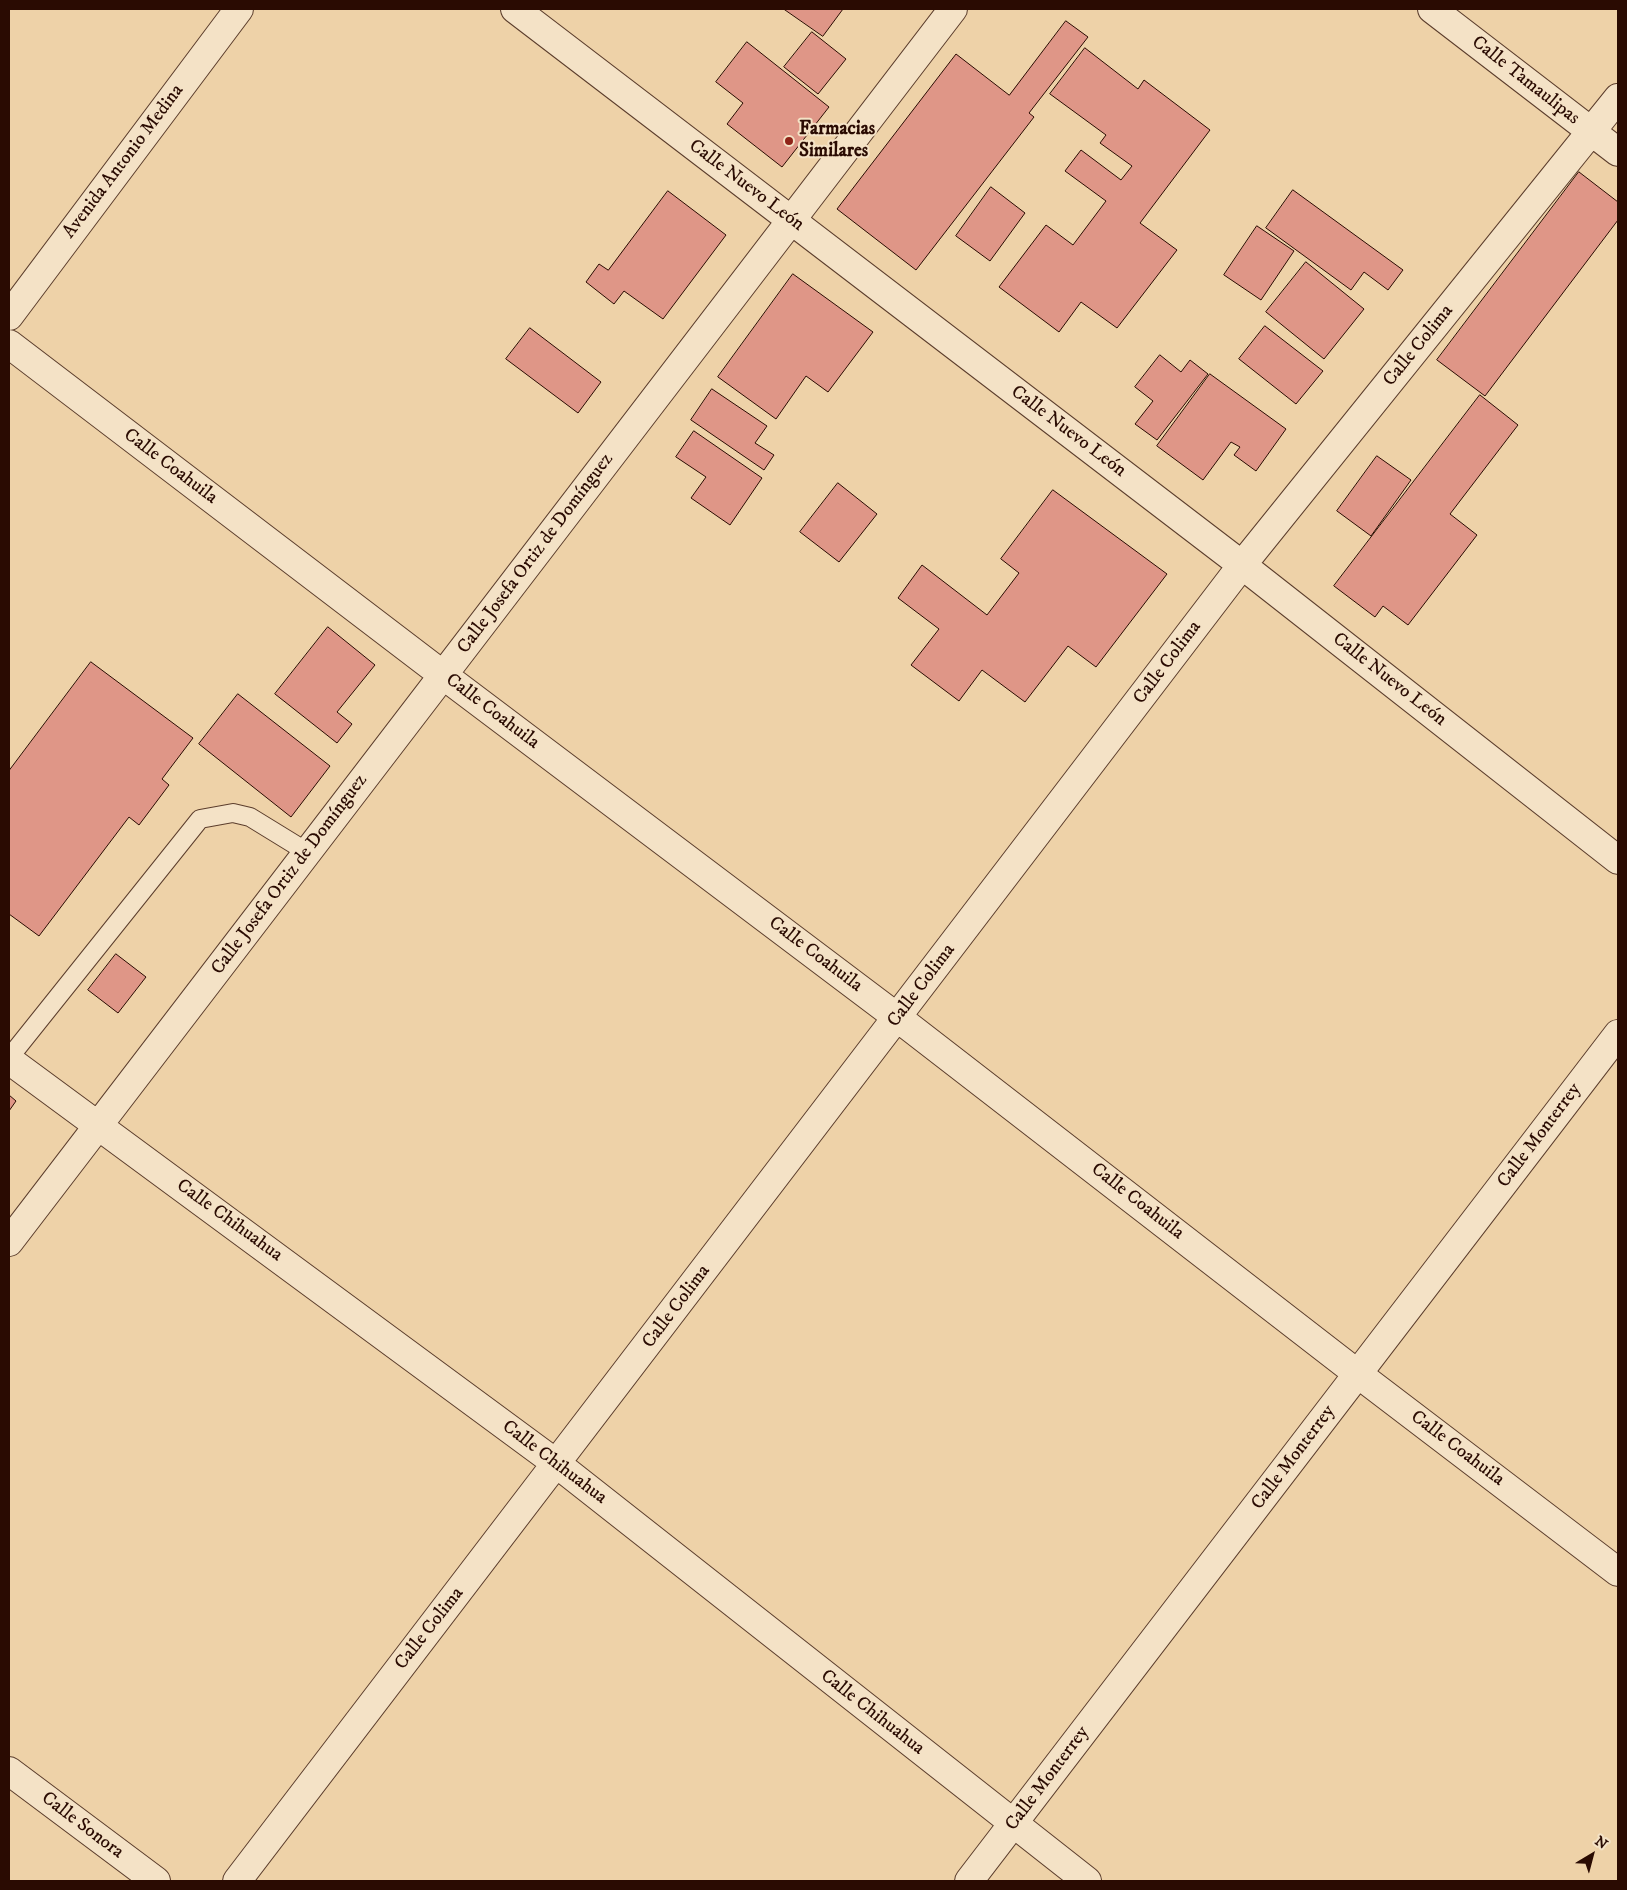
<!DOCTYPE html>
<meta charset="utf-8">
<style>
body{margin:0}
#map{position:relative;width:1627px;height:1890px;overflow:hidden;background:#eed2a8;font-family:"IM FELL DW Pica",serif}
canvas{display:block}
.frame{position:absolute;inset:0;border:10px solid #2a0b02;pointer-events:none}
.north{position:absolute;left:1567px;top:1830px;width:50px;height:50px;-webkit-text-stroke:4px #f4e2c6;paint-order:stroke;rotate:37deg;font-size:14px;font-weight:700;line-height:20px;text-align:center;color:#2a0b02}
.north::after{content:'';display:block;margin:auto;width:18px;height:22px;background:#2a0b02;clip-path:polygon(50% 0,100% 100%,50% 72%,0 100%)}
</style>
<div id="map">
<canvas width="1627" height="1890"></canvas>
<div class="frame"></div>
<div class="north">N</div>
</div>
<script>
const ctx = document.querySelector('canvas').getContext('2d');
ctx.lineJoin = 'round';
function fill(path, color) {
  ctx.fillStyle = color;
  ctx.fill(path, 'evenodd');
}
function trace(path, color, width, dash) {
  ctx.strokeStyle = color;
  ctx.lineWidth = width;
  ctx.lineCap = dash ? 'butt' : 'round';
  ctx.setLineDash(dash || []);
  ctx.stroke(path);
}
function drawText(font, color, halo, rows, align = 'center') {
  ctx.font = font + ' "IM FELL DW Pica",serif';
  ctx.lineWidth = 4;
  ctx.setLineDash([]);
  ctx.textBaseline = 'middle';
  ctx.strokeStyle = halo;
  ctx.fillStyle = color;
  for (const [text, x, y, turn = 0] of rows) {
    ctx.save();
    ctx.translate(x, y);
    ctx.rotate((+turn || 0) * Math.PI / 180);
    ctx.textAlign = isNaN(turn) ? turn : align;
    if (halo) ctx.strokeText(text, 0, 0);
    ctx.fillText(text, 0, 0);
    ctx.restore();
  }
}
const building = new Path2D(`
 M 784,9 L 843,9 L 823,36 Z
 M 1066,21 L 1088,37 L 1029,113 L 1034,117 L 916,270 L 837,209 L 956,54 L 1009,95 Z
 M 812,32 L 846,59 L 818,94 L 784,67 Z
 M 747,42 L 829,107 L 782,167 L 727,124 L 743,103 L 716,82 Z
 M 1085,48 L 1138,89 L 1144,80 L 1210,130 L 1140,223 L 1177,250 L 1117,328 L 1081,302 L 1059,332 L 999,287 L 1046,225 L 1073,245 L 1106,201 L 1065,171 L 1081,150 L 1121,180 L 1132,166 L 1100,143 L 1106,135 L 1050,94 Z
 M 1579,172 L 1618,202 L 1618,220 L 1485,396 L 1437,360 Z
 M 991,187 L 1025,213 L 990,261 L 956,236 Z
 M 1293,190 L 1403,270 L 1388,290 L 1364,272 L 1351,290 L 1266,228 Z
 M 668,191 L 726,235 L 663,319 L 624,291 L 614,304 L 586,282 L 599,264 L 608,270 Z
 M 1257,226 L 1294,251 L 1261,300 L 1224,275 Z
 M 1306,262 L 1364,309 L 1324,359 L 1266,312 Z
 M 793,274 L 873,332 L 828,392 L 806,376 L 776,419 L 718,377 Z
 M 1265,326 L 1323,371 L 1296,404 L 1239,359 Z
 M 530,328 L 601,382 L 578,413 L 506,359 Z
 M 1160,355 L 1181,372 L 1190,360 L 1208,374 L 1157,440 L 1135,424 L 1153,401 L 1135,387 Z
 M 1210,374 L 1286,429 L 1256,471 L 1234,455 L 1240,447 L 1231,442 L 1203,480 L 1157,446 Z
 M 712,389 L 767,426 L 755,443 L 774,455 L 764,470 L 691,420 Z
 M 1480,395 L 1518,425 L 1450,514 L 1477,535 L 1408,625 L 1383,606 L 1375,617 L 1334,586 Z
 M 694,431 L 762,478 L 730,525 L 691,498 L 706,477 L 676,457 Z
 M 1377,456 L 1411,480 L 1371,536 L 1337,511 Z
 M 838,483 L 877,514 L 839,562 L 800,532 Z
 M 1053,490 L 1167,574 L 1096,667 L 1068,646 L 1025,702 L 982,670 L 959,701 L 911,665 L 939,629 L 898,598 L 922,565 L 987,615 L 1019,573 L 1001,559 Z
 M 328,627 L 375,665 L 337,712 L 352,724 L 337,743 L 275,694 Z
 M 91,662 L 193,738 L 162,779 L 169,785 L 139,825 L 129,817 L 39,936 L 9,914 L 9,771 Z
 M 238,694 L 330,766 L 291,817 L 199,744 Z
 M 116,954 L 146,977 L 118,1013 L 88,990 Z
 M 9,1095 L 16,1101 L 9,1111 Z`);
fill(building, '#df9687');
trace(building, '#2a0b02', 1);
const service = new Path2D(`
 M 9,1058 L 200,819 L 233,813 L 250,817 L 307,852`);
const minor = new Path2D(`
 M 515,9 L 1242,565 L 1618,860
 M 1432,9 L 1618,152
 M 9,316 L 239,9
 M 9,344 L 443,675 L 898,1018 L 1358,1374 L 1618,1572
 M 9,1060 L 557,1464 L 1087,1881
 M 9,1242 L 953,9
 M 9,1771 L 156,1881
 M 237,1881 L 1242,565 L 1618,98`);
const tertiary = new Path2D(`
 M 969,1881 L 1618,1034`);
trace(service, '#5b3d2c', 20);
trace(minor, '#5b3d2c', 30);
trace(tertiary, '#5b3d2c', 30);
trace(service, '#f4e2c6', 18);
trace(minor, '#f4e2c6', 28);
trace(tertiary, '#f4e2c6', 28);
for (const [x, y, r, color] of [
 [789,141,5,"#8f2418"]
]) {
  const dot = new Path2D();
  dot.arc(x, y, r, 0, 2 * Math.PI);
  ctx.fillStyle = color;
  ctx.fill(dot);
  trace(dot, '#f4e2c6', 2);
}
drawText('19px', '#2a0b02', '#f4e2c6', [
 ["Calle Tamaulipas",1525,81,38],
 ["Avenida Antonio Medina",124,162,-53],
 ["Calle Nuevo León",746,186,37],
 ["Calle Colima",1419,346,-51],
 ["Calle Nuevo León",1068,432,37],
 ["Calle Coahuila",170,467,37],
 ["Calle Josefa Ortiz de Domínguez",536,554,-53],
 ["Calle Colima",1168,663,-53],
 ["Calle Nuevo León",1389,680,38],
 ["Calle Coahuila",492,712,37],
 ["Calle Josefa Ortiz de Domínguez",290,875,-53],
 ["Calle Coahuila",815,955,37],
 ["Calle Colima",922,986,-53],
 ["Calle Monterrey",1540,1136,-53],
 ["Calle Coahuila",1137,1202,38],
 ["Calle Chihuahua",229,1221,36],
 ["Calle Colima",677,1307,-53],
 ["Calle Coahuila",1457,1449,37],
 ["Calle Monterrey",1294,1458,-53],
 ["Calle Chihuahua",554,1463,37],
 ["Calle Colima",430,1629,-52],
 ["Calle Chihuahua",872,1713,38],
 ["Calle Monterrey",1048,1779,-53],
 ["Calle Sonora",82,1826,37]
]);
drawText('bold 19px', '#2a0b02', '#f4e2c6', [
 ["Farmacias",799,130],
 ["Similares",799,152]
], 'left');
</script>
